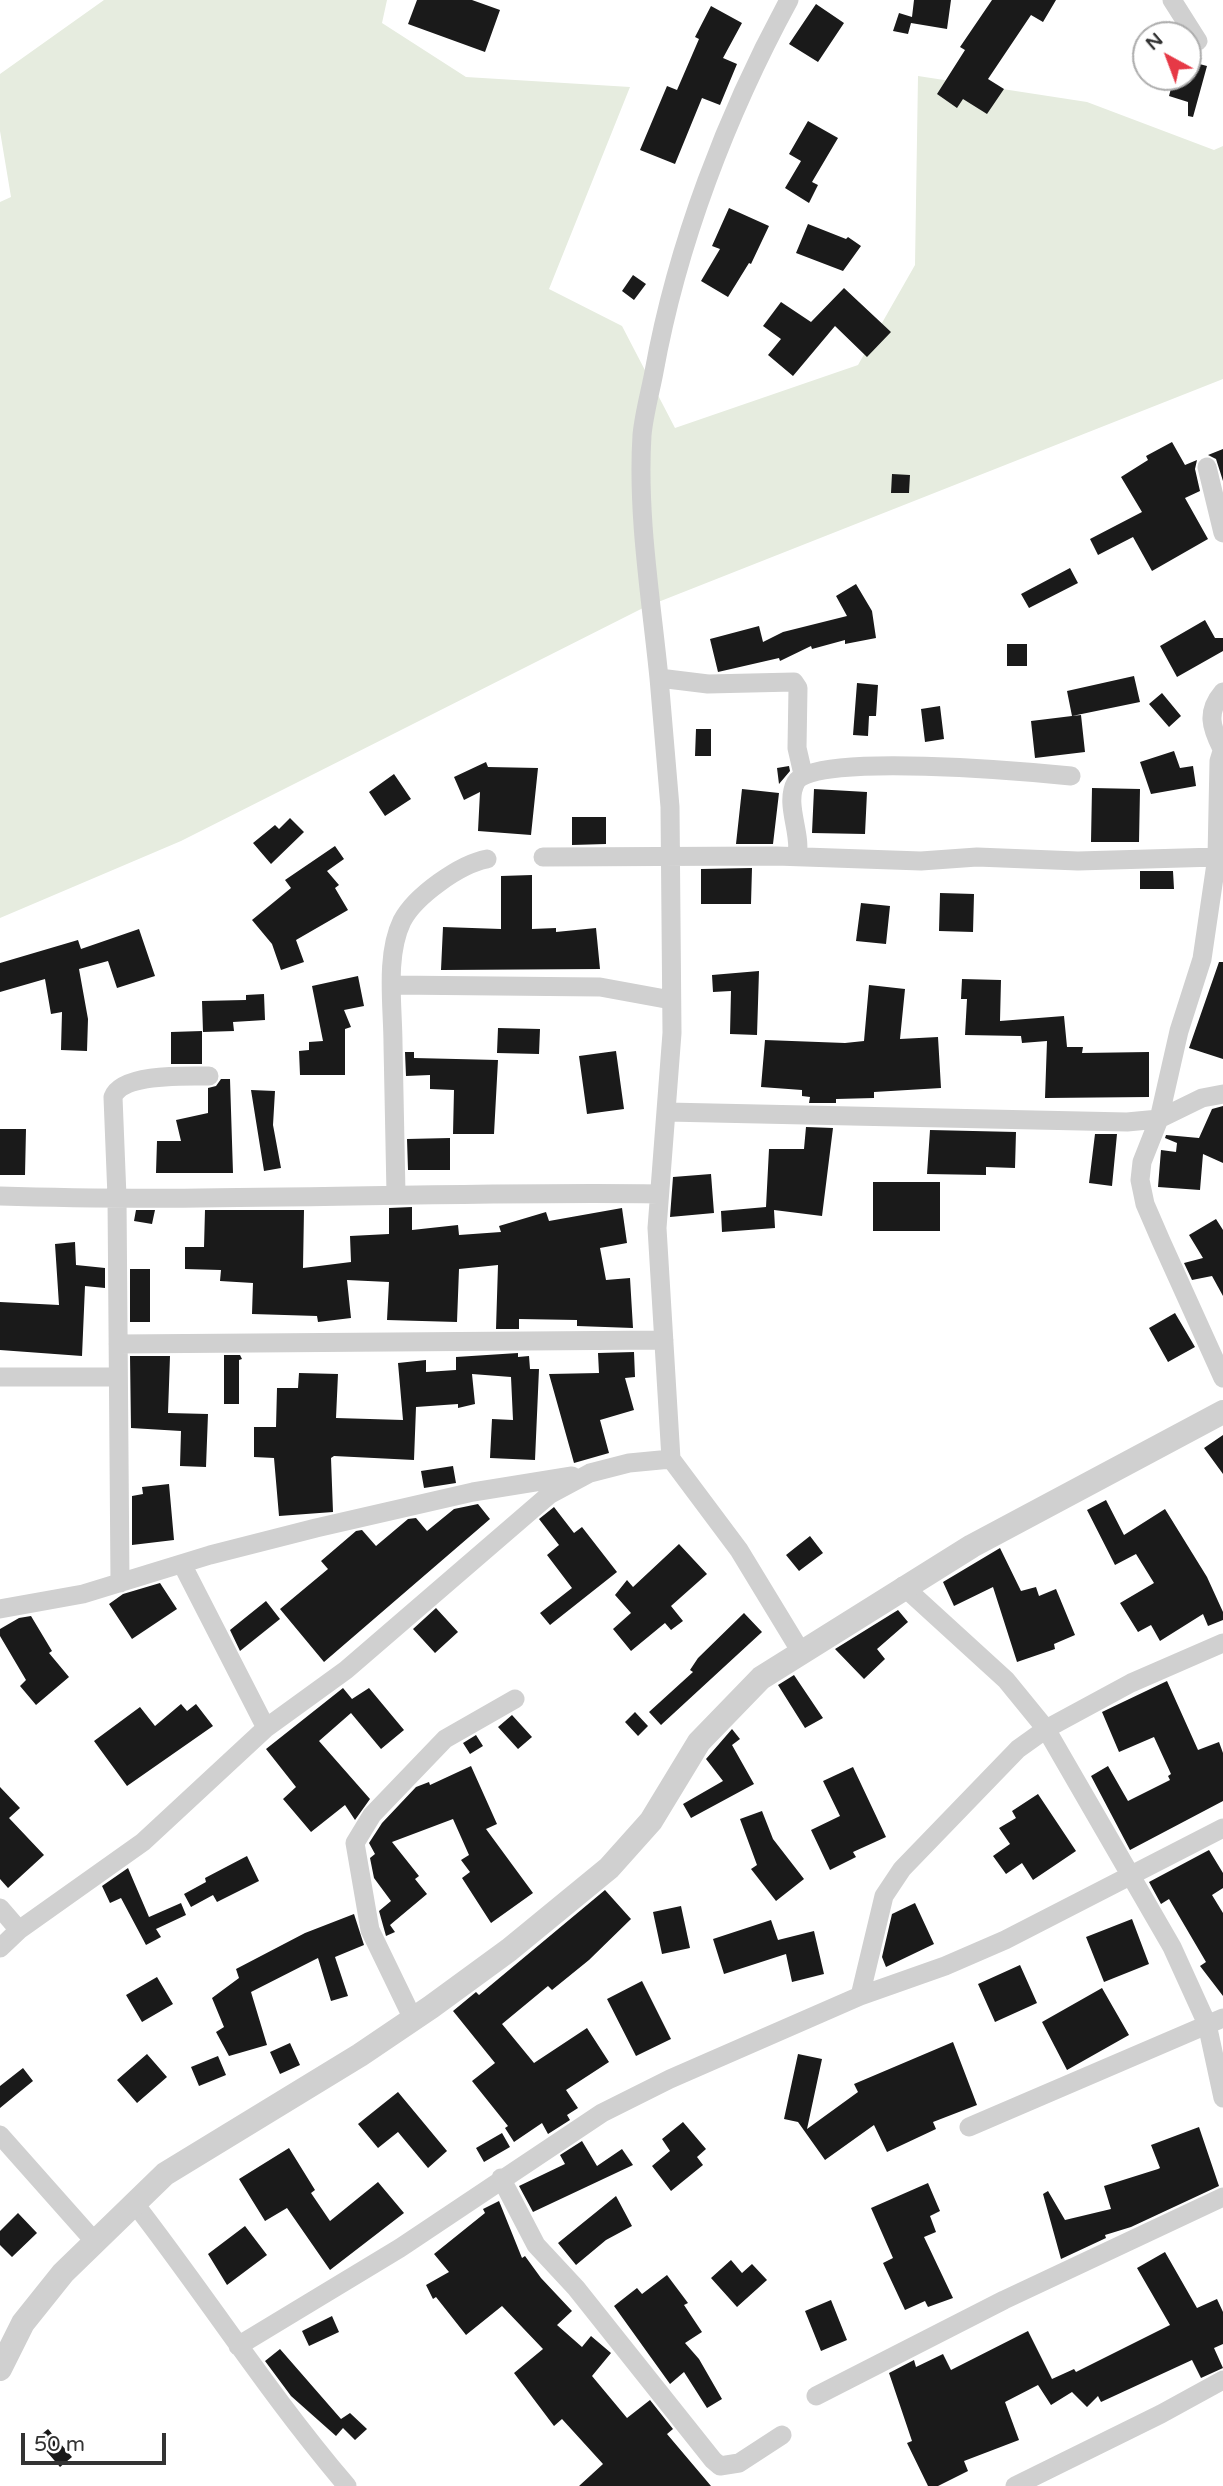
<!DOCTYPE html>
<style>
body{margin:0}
#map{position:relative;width:1223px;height:2486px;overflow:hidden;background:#fff;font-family:"Varela Round",sans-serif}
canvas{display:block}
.north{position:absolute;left:1132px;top:21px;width:70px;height:70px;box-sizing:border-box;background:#fff;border:2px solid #adadad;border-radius:50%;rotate:319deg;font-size:19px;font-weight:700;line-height:28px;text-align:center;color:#333}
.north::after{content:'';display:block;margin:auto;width:24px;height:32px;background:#e63946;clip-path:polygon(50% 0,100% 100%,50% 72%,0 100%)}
.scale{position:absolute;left:21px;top:2433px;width:145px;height:32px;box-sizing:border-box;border:4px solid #333;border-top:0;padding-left:9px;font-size:21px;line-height:24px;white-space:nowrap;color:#333;-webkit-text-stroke:5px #fff;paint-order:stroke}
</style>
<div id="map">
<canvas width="1223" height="2486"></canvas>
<div class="north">N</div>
<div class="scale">50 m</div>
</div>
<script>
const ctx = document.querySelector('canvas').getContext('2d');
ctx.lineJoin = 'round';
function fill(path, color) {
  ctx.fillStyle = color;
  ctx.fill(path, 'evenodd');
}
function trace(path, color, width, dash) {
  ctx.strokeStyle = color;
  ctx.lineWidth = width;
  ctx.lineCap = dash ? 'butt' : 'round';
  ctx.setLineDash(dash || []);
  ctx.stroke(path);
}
fill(new Path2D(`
 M 104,0 L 387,0 L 382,23 L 466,77 L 630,87 L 549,289 L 622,326 L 675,428 L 858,365 L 915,265 L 918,76 L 1087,102 L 1214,150 L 1223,146 L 1223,379 L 643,608 L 181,841 L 0,918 L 0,202 L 11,197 L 0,131 L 0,74 Z`), '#e6ecdf');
fill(new Path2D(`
 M 417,0 L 472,0 L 500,10 L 485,52 L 408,24 Z
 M 914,0 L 951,0 L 947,29 L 911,23 L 908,34 L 893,31 L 899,13 L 912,17 Z
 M 992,0 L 1056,0 L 1043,22 L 1031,15 L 988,79 L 1004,89 L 987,114 L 963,99 L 957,108 L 937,94 L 965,50 L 960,47 Z
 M 816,4 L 844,23 L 818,62 L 789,44 Z
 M 711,6 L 742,23 L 723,58 L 737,64 L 720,105 L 702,98 L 675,164 L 640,150 L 667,86 L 677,90 L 699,39 L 695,37 Z
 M 1188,61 L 1207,66 L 1193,117 L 1188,116 L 1188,102 L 1169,96 L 1174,77 L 1188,77 Z
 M 808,121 L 838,138 L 812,182 L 818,185 L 809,203 L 785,188 L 801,161 L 789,154 Z
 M 729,208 L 769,226 L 751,264 L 749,263 L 728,297 L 701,281 L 720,249 L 712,246 Z
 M 808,224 L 846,239 L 848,237 L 861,246 L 843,271 L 796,253 Z
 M 633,275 L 646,284 L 634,300 L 622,291 Z
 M 844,288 L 891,332 L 867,357 L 835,326 L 793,376 L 768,355 L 781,339 L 763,326 L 781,302 L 811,322 Z
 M 1172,442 L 1185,465 L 1197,460 L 1195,469 L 1200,491 L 1185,498 L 1208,539 L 1152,571 L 1133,537 L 1098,555 L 1090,539 L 1142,512 L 1121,477 L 1148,460 L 1146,456 Z
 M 1223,449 L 1223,481 L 1216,459 L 1208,455 Z
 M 892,474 L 910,475 L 909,493 L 891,493 Z
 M 1070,568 L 1078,583 L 1029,608 L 1021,594 Z
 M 856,584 L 872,611 L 876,638 L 845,644 L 845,640 L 812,649 L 811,646 L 780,661 L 779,658 L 718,672 L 710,639 L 759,626 L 763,642 L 783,632 L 847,616 L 836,596 Z
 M 1205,620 L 1215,638 L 1223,638 L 1223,651 L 1177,677 L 1160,646 Z
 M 1007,644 L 1027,644 L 1027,666 L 1007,666 Z
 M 1134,676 L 1140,702 L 1072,716 L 1081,715 L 1085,752 L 1035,758 L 1031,721 L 1072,716 L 1067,691 Z
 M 857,683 L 878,685 L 876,716 L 869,716 L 868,736 L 853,735 Z
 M 1162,693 L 1181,716 L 1169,727 L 1149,704 Z
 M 940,706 L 944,739 L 925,742 L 921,709 Z
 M 696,729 L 711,729 L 711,756 L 695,756 Z
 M 1174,751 L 1180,768 L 1193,766 L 1196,786 L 1151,794 L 1140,762 Z
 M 486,762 L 488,767 L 538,768 L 531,835 L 478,831 L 480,792 L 464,800 L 454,777 Z
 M 789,766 L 790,771 L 779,784 L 777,768 Z
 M 394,774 L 411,799 L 385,816 L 369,792 Z
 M 1092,788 L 1140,789 L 1139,842 L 1091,842 Z
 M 742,789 L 779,793 L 773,844 L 736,844 Z
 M 814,789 L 867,792 L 865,834 L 812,833 Z
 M 572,817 L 606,817 L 606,844 L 572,845 Z
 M 290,818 L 304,832 L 271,864 L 253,843 L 275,825 L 279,829 Z
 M 335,846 L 344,859 L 327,871 L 339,885 L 335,888 L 348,910 L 296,940 L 304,962 L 281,970 L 272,944 L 252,920 L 291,888 L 285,880 Z
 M 752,868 L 751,904 L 701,904 L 701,869 Z
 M 1140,871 L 1173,871 L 1174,889 L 1140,889 Z
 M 532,875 L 532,929 L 556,928 L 556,932 L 596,928 L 600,969 L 441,970 L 443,927 L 501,929 L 501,876 Z
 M 940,893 L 974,894 L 973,932 L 939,931 Z
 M 861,903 L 890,906 L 886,944 L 856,941 Z
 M 139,929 L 155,976 L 117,988 L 108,961 L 79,969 L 88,1019 L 87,1051 L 61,1050 L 62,1012 L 51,1014 L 45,979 L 0,992 L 0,963 L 78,940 L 81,949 Z
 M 1219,962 L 1223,962 L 1223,1059 L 1189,1048 Z
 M 759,971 L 757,1035 L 730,1034 L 731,991 L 713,992 L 712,975 Z
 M 358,976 L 364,1006 L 344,1010 L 351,1027 L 345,1029 L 345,1075 L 300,1075 L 299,1051 L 309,1050 L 309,1042 L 323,1041 L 312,986 Z
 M 962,979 L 1001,980 L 1000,1021 L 1064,1016 L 1067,1047 L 1083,1047 L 1082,1053 L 1149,1052 L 1149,1097 L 1045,1098 L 1047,1041 L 1022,1043 L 1021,1036 L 965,1035 L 967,999 L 961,999 Z
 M 869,985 L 905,989 L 900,1039 L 938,1037 L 941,1088 L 874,1092 L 874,1098 L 836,1099 L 836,1103 L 809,1103 L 810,1097 L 802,1096 L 802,1090 L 761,1087 L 765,1040 L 845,1043 L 864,1041 Z
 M 264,994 L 265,1020 L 233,1022 L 234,1031 L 203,1032 L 202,1001 L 246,1000 L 246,995 Z
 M 498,1028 L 540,1029 L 539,1054 L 497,1053 Z
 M 202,1031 L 202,1064 L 171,1064 L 171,1032 Z
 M 616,1051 L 624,1109 L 587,1114 L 579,1056 Z
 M 405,1052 L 414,1052 L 414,1058 L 498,1060 L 494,1134 L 453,1134 L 454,1090 L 430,1089 L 430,1075 L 406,1076 Z
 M 221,1079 L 230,1079 L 233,1173 L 156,1173 L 157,1141 L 181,1141 L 176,1120 L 208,1113 L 208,1088 L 216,1086 Z
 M 251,1090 L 275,1091 L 273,1125 L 281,1168 L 264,1171 Z
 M 1223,1106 L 1223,1163 L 1203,1154 L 1200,1190 L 1158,1187 L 1161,1150 L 1176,1152 L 1177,1143 L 1165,1138 L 1166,1135 L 1199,1138 L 1212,1109 Z
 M 806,1127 L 833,1128 L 822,1216 L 774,1210 L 775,1228 L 722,1232 L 721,1211 L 766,1207 L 769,1149 L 804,1149 Z
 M 0,1129 L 26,1129 L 25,1175 L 0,1175 Z
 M 930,1130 L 1016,1132 L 1015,1168 L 986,1167 L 986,1175 L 927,1174 Z
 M 1095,1134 L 1117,1134 L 1112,1186 L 1089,1183 Z
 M 450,1138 L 450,1170 L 408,1170 L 407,1139 Z
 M 711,1174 L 714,1213 L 670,1217 L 673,1177 Z
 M 873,1182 L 940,1182 L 940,1231 L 873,1231 Z
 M 412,1207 L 412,1230 L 458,1225 L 459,1235 L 501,1232 L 499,1226 L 546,1212 L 549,1221 L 622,1208 L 627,1243 L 600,1248 L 606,1280 L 630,1278 L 633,1328 L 577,1326 L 577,1320 L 519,1319 L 519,1329 L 496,1329 L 498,1265 L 459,1269 L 457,1322 L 387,1320 L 389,1282 L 347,1280 L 351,1318 L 318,1322 L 317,1316 L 252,1314 L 253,1283 L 220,1281 L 221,1270 L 185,1269 L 185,1247 L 204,1247 L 205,1210 L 304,1210 L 303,1268 L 351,1262 L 350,1236 L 389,1234 L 389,1208 Z
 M 136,1210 L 155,1210 L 152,1224 L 134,1221 Z
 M 1216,1219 L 1223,1230 L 1223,1296 L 1212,1276 L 1192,1280 L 1184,1263 L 1203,1258 L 1189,1235 Z
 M 75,1242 L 76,1265 L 105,1268 L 105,1288 L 85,1286 L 82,1356 L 0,1350 L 0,1302 L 59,1305 L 55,1244 Z
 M 130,1269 L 150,1269 L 150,1322 L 130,1322 Z
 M 1175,1313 L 1195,1347 L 1168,1362 L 1149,1328 Z
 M 634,1352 L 635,1377 L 625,1378 L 634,1410 L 600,1420 L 609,1453 L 574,1463 L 549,1374 L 599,1373 L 598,1353 Z
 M 518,1353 L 518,1357 L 529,1356 L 530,1369 L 539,1369 L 535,1460 L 490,1458 L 492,1419 L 513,1420 L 511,1377 L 472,1374 L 475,1404 L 458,1408 L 458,1404 L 416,1407 L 414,1460 L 334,1456 L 331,1458 L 333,1512 L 279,1516 L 274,1458 L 254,1457 L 254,1427 L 276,1427 L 277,1388 L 298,1388 L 299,1373 L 338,1374 L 336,1418 L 403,1420 L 398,1363 L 426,1360 L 426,1372 L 456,1370 L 456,1357 Z
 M 224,1355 L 240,1355 L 242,1359 L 239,1360 L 239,1404 L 224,1404 Z
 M 130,1356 L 170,1356 L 168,1413 L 208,1414 L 206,1467 L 180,1466 L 181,1431 L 131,1428 Z
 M 1223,1435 L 1223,1474 L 1204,1448 Z
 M 453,1466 L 456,1483 L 424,1488 L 421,1471 Z
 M 169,1484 L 174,1540 L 132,1545 L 132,1496 L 143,1494 L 142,1487 Z
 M 1106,1500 L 1124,1535 L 1165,1509 L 1207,1577 L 1223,1612 L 1223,1620 L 1208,1626 L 1203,1614 L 1160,1641 L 1151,1625 L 1138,1632 L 1120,1603 L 1154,1583 L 1136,1554 L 1115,1565 L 1087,1510 Z
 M 478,1504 L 490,1519 L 324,1662 L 280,1609 L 328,1569 L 321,1561 L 356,1531 L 362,1530 L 376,1546 L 408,1519 L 416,1518 L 427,1531 L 454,1509 Z
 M 554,1507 L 574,1533 L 582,1527 L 617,1572 L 550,1625 L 540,1613 L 572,1588 L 547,1555 L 559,1545 L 539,1519 Z
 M 810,1536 L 823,1553 L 799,1571 L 786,1555 Z
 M 679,1544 L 707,1574 L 671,1606 L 683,1621 L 671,1630 L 665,1623 L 631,1651 L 613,1629 L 631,1613 L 615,1595 L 627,1580 L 633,1587 Z
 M 1000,1548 L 1021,1591 L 1036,1587 L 1039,1596 L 1056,1589 L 1075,1635 L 1054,1644 L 1055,1649 L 1017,1662 L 993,1587 L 954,1606 L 943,1582 Z
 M 160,1583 L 177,1609 L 132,1639 L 109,1604 L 123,1594 Z
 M 266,1601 L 280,1619 L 240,1651 L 230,1630 Z
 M 436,1608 L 458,1632 L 435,1653 L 413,1629 Z
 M 898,1610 L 908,1622 L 877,1649 L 885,1659 L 864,1679 L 835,1649 Z
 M 744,1613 L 762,1632 L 661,1725 L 649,1712 L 693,1672 L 690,1670 L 698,1658 Z
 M 31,1616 L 52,1651 L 49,1653 L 69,1677 L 36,1705 L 20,1686 L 26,1680 L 0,1636 L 0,1629 L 19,1618 Z
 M 794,1675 L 823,1718 L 805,1728 L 778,1685 Z
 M 1167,1681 L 1198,1750 L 1219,1742 L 1223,1753 L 1223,1801 L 1130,1850 L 1091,1776 L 1108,1766 L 1128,1801 L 1170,1780 L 1168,1776 L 1171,1774 L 1154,1737 L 1119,1752 L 1102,1712 Z
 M 343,1688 L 352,1699 L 369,1688 L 404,1730 L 381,1749 L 351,1713 L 319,1741 L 370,1799 L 355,1820 L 345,1805 L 311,1832 L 283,1799 L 296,1787 L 266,1749 Z
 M 181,1704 L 187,1711 L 196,1704 L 213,1726 L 127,1786 L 94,1741 L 140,1707 L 155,1726 Z
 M 635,1712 L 648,1726 L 638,1736 L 625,1722 Z
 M 512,1715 L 532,1737 L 518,1749 L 498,1727 Z
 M 732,1729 L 740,1739 L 732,1745 L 754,1784 L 691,1818 L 683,1804 L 723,1781 L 706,1759 Z
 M 476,1735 L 483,1746 L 470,1754 L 463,1743 Z
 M 471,1766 L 497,1824 L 486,1829 L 533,1893 L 491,1923 L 462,1878 L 470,1872 L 461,1860 L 469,1855 L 453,1819 L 392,1842 L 419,1876 L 415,1879 L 427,1894 L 390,1925 L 395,1932 L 386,1936 L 379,1911 L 391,1901 L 374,1878 L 370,1858 L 375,1854 L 369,1843 L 382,1823 L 416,1787 L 429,1782 L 430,1785 Z
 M 853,1767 L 886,1837 L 853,1852 L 856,1857 L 830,1870 L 811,1830 L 840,1816 L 823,1781 Z
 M 0,1787 L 20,1808 L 9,1818 L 44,1855 L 8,1888 L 0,1879 Z
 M 1038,1794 L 1076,1851 L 1033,1880 L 1022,1863 L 1006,1874 L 993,1856 L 1010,1844 L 999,1828 L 1016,1818 L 1012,1811 Z
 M 762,1811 L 773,1839 L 804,1879 L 776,1901 L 751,1869 L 757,1865 L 740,1819 Z
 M 1209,1850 L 1223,1873 L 1223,1888 L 1212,1895 L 1223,1913 L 1223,1996 L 1200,1966 L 1206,1962 L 1169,1899 L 1161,1904 L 1149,1882 Z
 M 247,1856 L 259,1881 L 217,1902 L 213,1895 L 191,1907 L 184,1894 L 206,1882 L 205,1878 Z
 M 128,1868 L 149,1917 L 181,1903 L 186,1915 L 156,1929 L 161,1937 L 146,1945 L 121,1898 L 110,1903 L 102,1886 Z
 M 605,1890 L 631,1919 L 589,1960 L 552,1990 L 548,1986 L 502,2024 L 534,2063 L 587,2028 L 609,2062 L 566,2090 L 578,2108 L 567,2115 L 570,2120 L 548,2134 L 542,2123 L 514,2142 L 505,2128 L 508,2126 L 472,2081 L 495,2063 L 453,2011 L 476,1992 L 479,1995 Z
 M 915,1903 L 934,1944 L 886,1967 L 882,1957 L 892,1914 Z
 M 681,1906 L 690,1948 L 662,1954 L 653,1912 Z
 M 354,1914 L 364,1945 L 335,1957 L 348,1996 L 331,2001 L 318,1958 L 251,1992 L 267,2045 L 229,2056 L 216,2032 L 224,2027 L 212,1998 L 239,1978 L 236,1969 L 305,1933 Z
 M 1132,1919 L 1149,1964 L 1104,1982 L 1086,1937 Z
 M 771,1920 L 778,1940 L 814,1931 L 824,1974 L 792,1982 L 786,1954 L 724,1974 L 713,1939 Z
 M 1020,1965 L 1037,2003 L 995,2022 L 978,1984 Z
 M 157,1977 L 173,2004 L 142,2022 L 126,1995 Z
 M 642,1981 L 671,2039 L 636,2056 L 607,1999 Z
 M 1102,1988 L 1129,2035 L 1067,2070 L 1042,2022 Z
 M 953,2042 L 977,2105 L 933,2122 L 936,2129 L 887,2152 L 874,2125 L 825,2160 L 798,2122 L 784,2119 L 798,2054 L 822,2059 L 807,2129 L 858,2092 L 854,2084 Z
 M 290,2043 L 300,2065 L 280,2074 L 270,2052 Z
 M 147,2054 L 167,2077 L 137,2103 L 117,2080 Z
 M 218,2056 L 226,2075 L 199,2086 L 191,2067 Z
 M 23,2068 L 33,2081 L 0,2108 L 0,2086 Z
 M 398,2092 L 447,2151 L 428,2168 L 398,2132 L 378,2148 L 358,2124 Z
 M 683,2122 L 706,2149 L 697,2157 L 703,2165 L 671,2191 L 652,2166 L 670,2151 L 662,2139 Z
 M 1199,2127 L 1219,2186 L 1131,2227 L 1105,2235 L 1106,2238 L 1061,2259 L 1043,2194 L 1048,2191 L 1065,2220 L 1111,2209 L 1104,2186 L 1158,2169 L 1160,2168 L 1151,2145 Z
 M 502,2133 L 510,2147 L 484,2162 L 476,2148 Z
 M 582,2141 L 597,2166 L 622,2149 L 633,2165 L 533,2212 L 519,2186 L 565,2164 L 560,2155 Z
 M 289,2148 L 315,2190 L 311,2193 L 330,2221 L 378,2182 L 404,2213 L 330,2270 L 287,2208 L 265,2221 L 239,2179 Z
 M 928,2183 L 940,2211 L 930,2216 L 936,2232 L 924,2237 L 953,2298 L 928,2307 L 925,2301 L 905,2310 L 883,2263 L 893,2258 L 871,2208 Z
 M 616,2196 L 632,2226 L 606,2240 L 576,2265 L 558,2243 Z
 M 499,2201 L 522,2258 L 525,2256 L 541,2278 L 572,2311 L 557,2325 L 582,2347 L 591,2336 L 611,2353 L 592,2376 L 627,2418 L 650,2400 L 673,2429 L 667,2434 L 711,2486 L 579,2486 L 603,2464 L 562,2419 L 554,2426 L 514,2373 L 543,2349 L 502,2306 L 466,2335 L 436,2297 L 433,2299 L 426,2285 L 449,2272 L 434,2254 L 485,2213 L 483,2209 Z
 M 18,2213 L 37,2233 L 12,2257 L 0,2245 L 0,2231 Z
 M 245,2226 L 267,2255 L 227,2285 L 208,2254 Z
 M 1165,2252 L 1197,2308 L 1217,2299 L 1223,2312 L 1223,2344 L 1214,2348 L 1223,2368 L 1201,2378 L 1192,2360 L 1101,2402 L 1098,2396 L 1087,2407 L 1072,2392 L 1051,2405 L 1038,2385 L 1005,2402 L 1019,2440 L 964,2461 L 968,2471 L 938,2486 L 928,2486 L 907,2443 L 912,2441 L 889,2373 L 914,2360 L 916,2367 L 943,2354 L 951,2370 L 1028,2331 L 1052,2379 L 1074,2369 L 1076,2372 L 1170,2325 L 1137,2268 Z
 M 731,2260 L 742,2273 L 752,2264 L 767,2280 L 737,2307 L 711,2278 Z
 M 667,2275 L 688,2303 L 684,2305 L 702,2332 L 685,2343 L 699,2359 L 722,2399 L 707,2408 L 684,2372 L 670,2384 L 614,2306 L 637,2288 L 642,2294 Z
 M 831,2300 L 847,2340 L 821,2351 L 805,2311 Z
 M 332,2316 L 339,2332 L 309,2346 L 302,2331 Z
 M 280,2349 L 341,2419 L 350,2413 L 367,2429 L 355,2440 L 343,2428 L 336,2436 L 291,2396 L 265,2361 Z
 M 48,2429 L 72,2457 L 60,2467 L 36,2439 Z`), '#1a1a1a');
trace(new Path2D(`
 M 1172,0 L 1198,41
 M 1207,467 L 1223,533
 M 659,678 C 651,598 637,515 642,435 C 644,414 650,393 654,372 C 677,244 727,114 789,0
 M 1223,748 L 1219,761 L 1217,857 L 1202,959 L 1179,1031 L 1159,1119 L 1142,1162 L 1140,1180 L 1145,1204 L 1161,1241 L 1223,1378
 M 1222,749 C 1211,727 1206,712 1223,692
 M 797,856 C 802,833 784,804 796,782 C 813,752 1031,772 1071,776
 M 543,857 L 776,856 L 921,861 L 977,857 L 1078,861 L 1217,857
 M 392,985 L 600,987 L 671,1000
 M 667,1112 L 1127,1122 L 1159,1119 L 1202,1098 L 1223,1094
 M 396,1194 C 395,1144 394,1094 393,1044 C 393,1007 385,956 402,921 C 415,896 460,864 487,859
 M 0,1196 C 219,1203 439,1191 658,1194
 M 118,1344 L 664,1340
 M 0,1377 L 118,1377
 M 182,1564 L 266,1728
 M 120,1583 L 117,1197 L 113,1097 C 122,1073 187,1076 209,1076
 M 903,1586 L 1006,1680 L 1046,1729 L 1172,1947 L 1207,2024 L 1223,2098
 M 0,1609 L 83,1594 L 210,1555 L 316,1528 L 473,1492 L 572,1476
 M 801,1652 L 739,1550 L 671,1459 L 657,1228 L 672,1033 L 670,807 L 659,678 L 708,684 L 794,682 L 798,688 L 797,748 L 803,774
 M 0,1908 L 19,1930
 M 0,1948 L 19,1930 L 143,1842 L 266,1728 L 346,1670 L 549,1495 L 590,1473 L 629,1463 L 671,1459
 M 860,1996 L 884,1896 L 902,1869 L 1018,1749 L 1046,1729 L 1131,1683 L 1223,1643
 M 413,2019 L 370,1930 L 355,1843 L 372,1815 L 445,1739 L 515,1699
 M 969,2127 L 1223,2018
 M 0,2135 L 95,2242
 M 501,2178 L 536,2245 L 576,2288 L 713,2460 L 720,2466 L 739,2463 L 782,2435
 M 135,2204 C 207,2297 270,2396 347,2486
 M 238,2346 L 400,2248 L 602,2113 L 670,2079 L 860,1996 L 945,1966 L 1005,1940 L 1223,1828
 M 816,2396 L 1004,2300 L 1223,2197
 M 1015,2486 L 1161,2414 L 1223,2380`), '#d0d0d0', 19);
trace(new Path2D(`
 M 0,2369 L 23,2323 L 63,2273 L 165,2174 L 360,2055 L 431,2007 L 509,1950 L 609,1868 L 651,1821 L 699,1742 L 761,1678 L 972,1546 L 1223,1412`), '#d0d0d0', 24);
</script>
